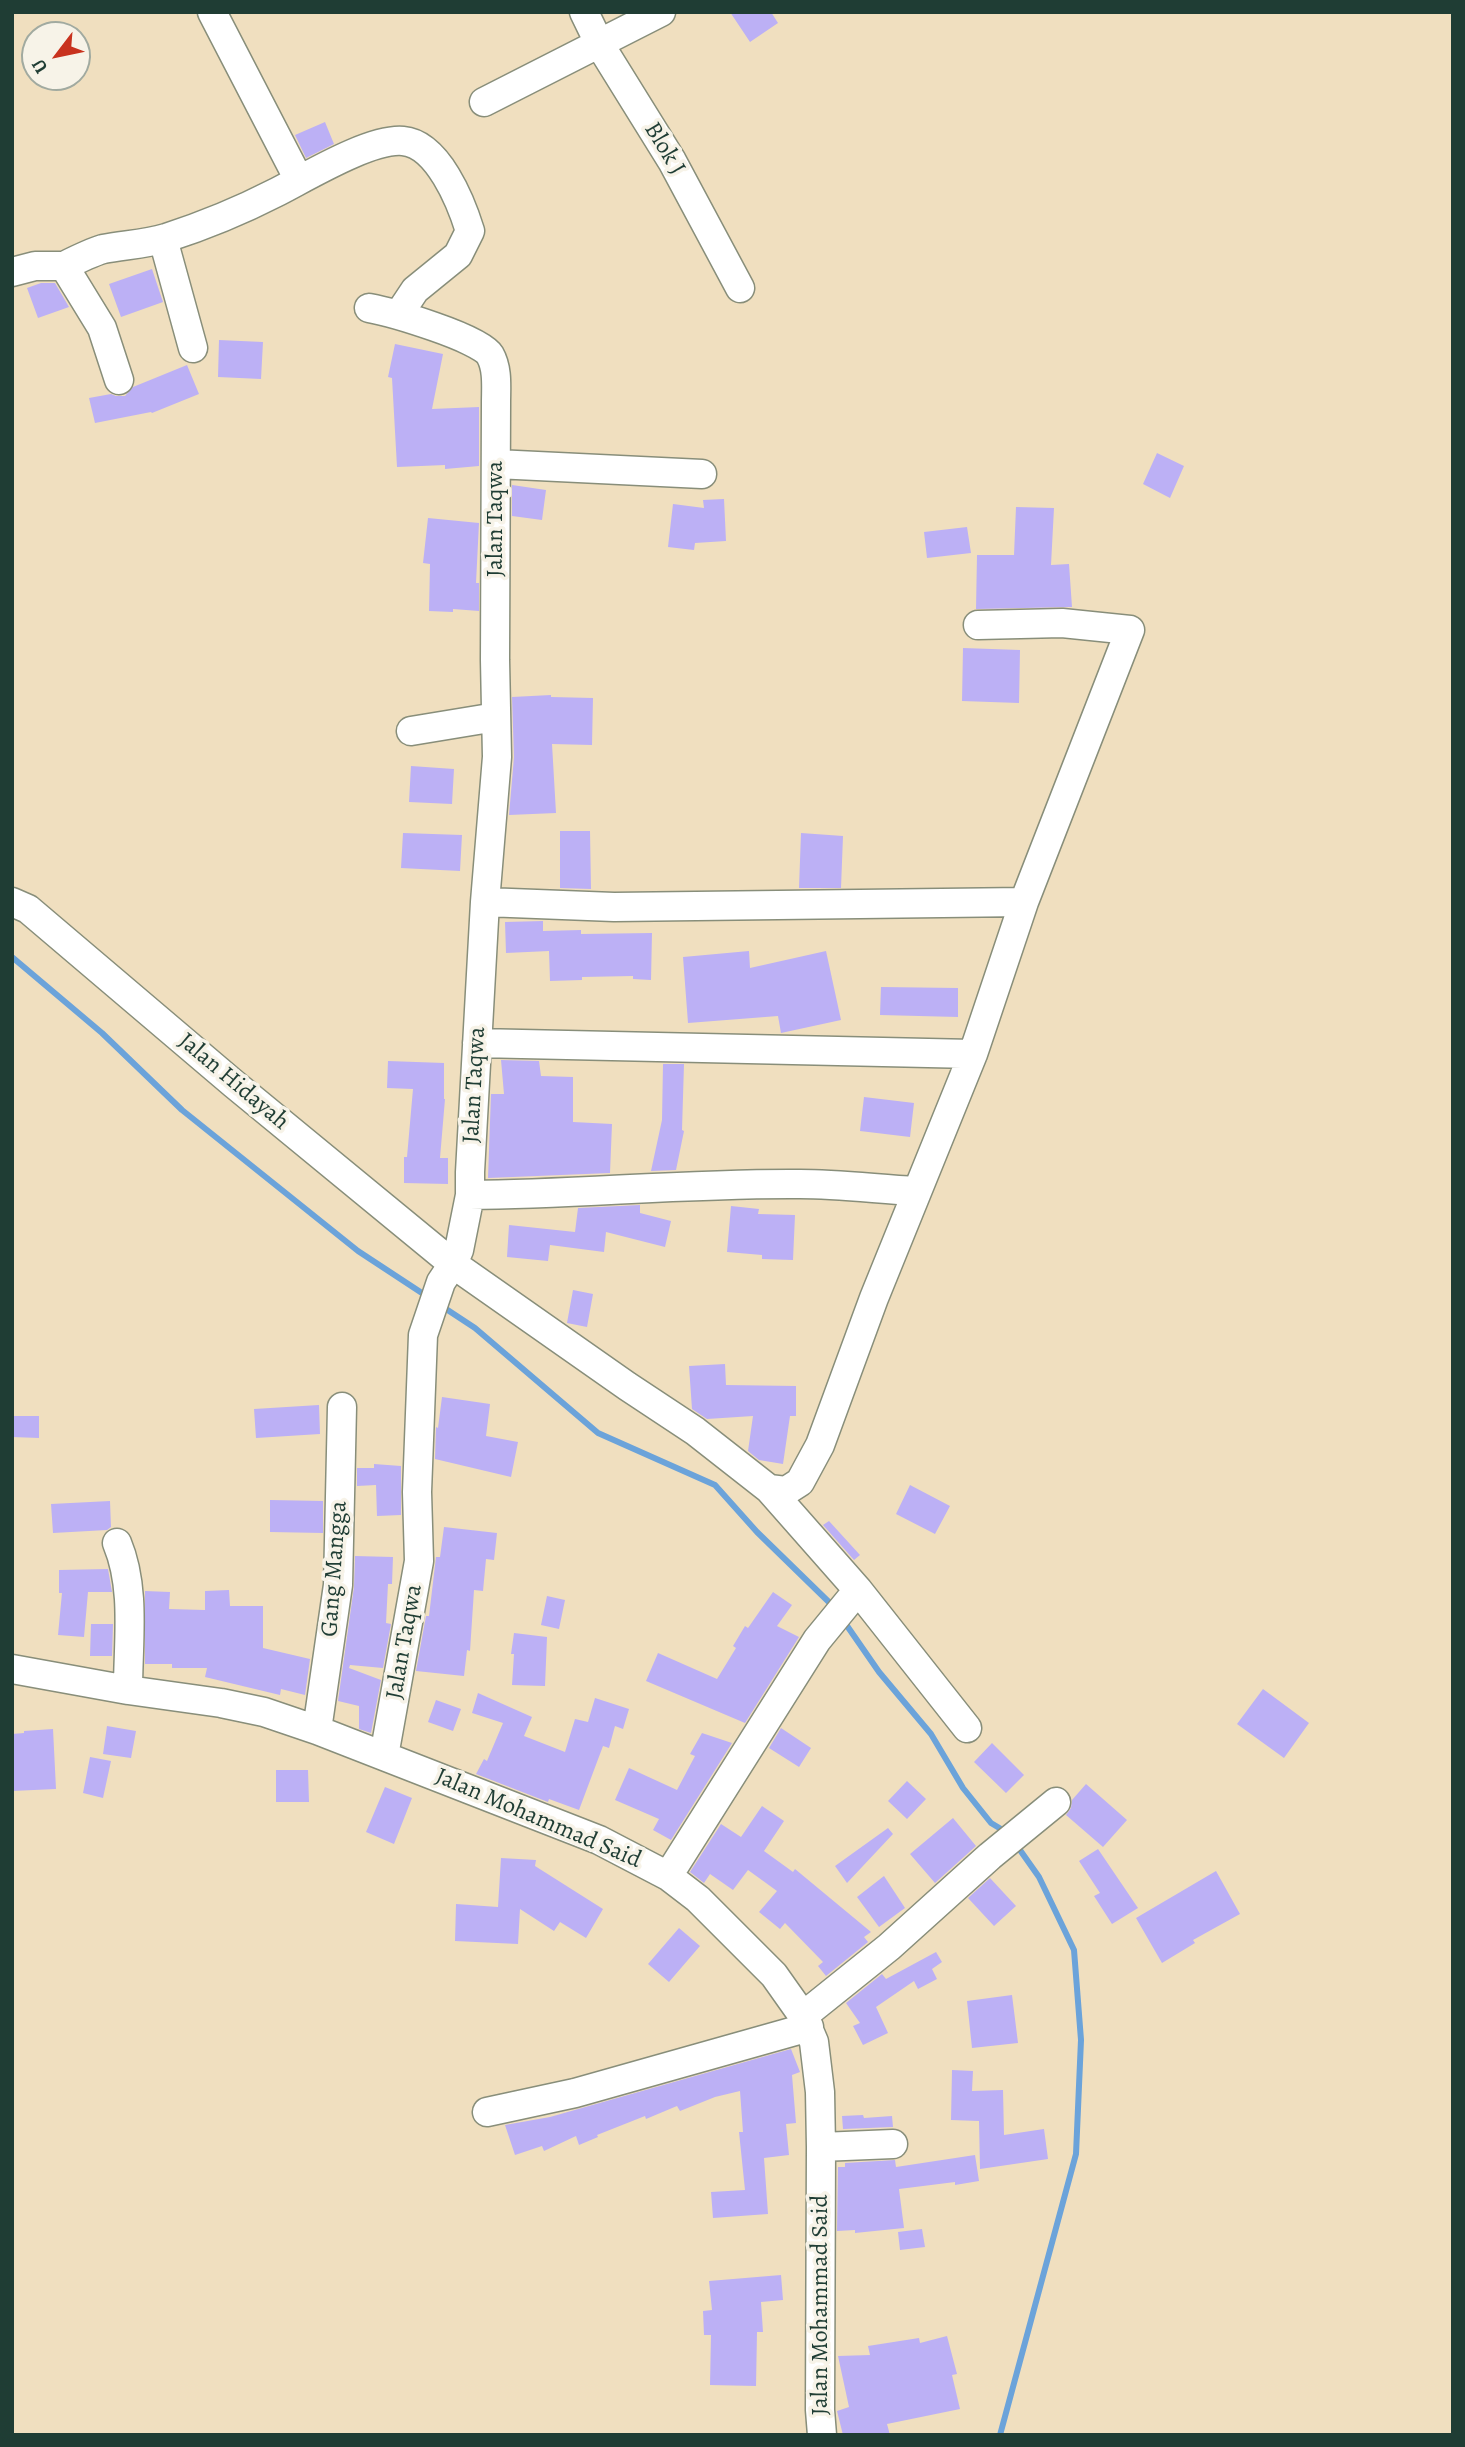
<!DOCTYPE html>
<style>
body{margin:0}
#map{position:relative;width:1465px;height:2447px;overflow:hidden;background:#f0dfbf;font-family:Alegreya,serif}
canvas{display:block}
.frame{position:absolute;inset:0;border:14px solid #1f3d34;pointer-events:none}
.north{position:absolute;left:21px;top:21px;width:70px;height:70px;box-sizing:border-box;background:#f7f3e8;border:2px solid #a1aaa0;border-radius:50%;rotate:238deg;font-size:19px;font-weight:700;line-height:28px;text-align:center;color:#1f3d34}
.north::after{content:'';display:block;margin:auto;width:24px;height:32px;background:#c8321e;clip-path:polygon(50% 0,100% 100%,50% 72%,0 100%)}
</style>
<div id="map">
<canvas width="1465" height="2447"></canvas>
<div class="frame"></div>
<div class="north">U</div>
</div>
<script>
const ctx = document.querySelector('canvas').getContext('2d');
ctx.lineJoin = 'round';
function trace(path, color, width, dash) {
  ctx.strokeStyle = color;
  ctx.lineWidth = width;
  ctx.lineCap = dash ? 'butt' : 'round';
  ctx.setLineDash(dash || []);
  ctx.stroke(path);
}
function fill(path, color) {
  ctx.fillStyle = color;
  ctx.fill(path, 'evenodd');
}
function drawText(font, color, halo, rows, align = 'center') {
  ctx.font = font + ' Alegreya,serif';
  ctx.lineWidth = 7;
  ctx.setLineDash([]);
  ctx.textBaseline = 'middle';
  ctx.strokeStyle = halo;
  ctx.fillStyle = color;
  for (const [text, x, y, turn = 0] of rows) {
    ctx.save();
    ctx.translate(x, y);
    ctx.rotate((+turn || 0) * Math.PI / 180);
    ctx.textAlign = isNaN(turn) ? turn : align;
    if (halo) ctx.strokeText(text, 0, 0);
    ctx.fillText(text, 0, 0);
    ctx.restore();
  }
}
trace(new Path2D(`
 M 12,957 L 102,1033 L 182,1110 L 358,1251 L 428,1297
 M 440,1305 L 475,1328 L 598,1433 L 715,1485 L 757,1532 L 835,1608
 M 843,1620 L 879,1672 L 931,1734 L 963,1788 L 991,1823 L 1006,1832
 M 1000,2435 L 1076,2154 L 1081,2040 L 1074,1950 L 1039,1877 L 1015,1843`), '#6ba3da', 6);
fill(new Path2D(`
 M 730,12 L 771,12 L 778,23 L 750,42 Z
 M 325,122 L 334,144 L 306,158 L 295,135 Z
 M 152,269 L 163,302 L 121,317 L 109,284 Z
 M 41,283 L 55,283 L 69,307 L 38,318 L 27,288 Z
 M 219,340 L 263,342 L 261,379 L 218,377 Z
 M 395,344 L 443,354 L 432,409 L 479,407 L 479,466 L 445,469 L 445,465 L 397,467 L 392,378 L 388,377 Z
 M 187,365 L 199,394 L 152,413 L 151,412 L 95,423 L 89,398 L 111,394 L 116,396 L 125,396 L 133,387 Z
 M 1157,453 L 1184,466 L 1170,498 L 1143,484 Z
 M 512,485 L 546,490 L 542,520 L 512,516 Z
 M 724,499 L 726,541 L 695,543 L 694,550 L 668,547 L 673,504 L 704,508 L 703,500 Z
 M 1016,507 L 1054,508 L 1051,565 L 1069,564 L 1072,607 L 976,609 L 977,555 L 1014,555 Z
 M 428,518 L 479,523 L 476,583 L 479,583 L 479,611 L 453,609 L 453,612 L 429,611 L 430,564 L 423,563 Z
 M 967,527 L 971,553 L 927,558 L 924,532 Z
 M 963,648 L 1020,650 L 1019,703 L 962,701 Z
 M 551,695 L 551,697 L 593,698 L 592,745 L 552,744 L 556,813 L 509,815 L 514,757 L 512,697 Z
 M 411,766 L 454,769 L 452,804 L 409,802 Z
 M 560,831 L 590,831 L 591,889 L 560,888 Z
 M 403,833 L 462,835 L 460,871 L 401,868 Z
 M 801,833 L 843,836 L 841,888 L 799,888 Z
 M 543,921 L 543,931 L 581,930 L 581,934 L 652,933 L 651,980 L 633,979 L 633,976 L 582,977 L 582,980 L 550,981 L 549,951 L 506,953 L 505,922 Z
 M 749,951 L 750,968 L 826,951 L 841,1020 L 781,1033 L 778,1016 L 688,1023 L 683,957 Z
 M 881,987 L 958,988 L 958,1017 L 880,1015 Z
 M 501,1060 L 539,1061 L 541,1076 L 573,1077 L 573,1122 L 612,1124 L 610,1173 L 488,1178 L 491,1094 L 504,1094 Z
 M 388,1061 L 444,1063 L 444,1099 L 445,1099 L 440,1158 L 448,1158 L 448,1184 L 404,1183 L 404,1157 L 407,1157 L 413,1089 L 387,1088 Z
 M 663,1064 L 684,1064 L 682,1130 L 684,1131 L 676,1170 L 651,1171 L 662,1120 Z
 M 864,1097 L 914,1103 L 910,1137 L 860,1131 Z
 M 640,1205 L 640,1213 L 671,1221 L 665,1247 L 606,1232 L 604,1252 L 550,1245 L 548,1261 L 507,1257 L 509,1225 L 575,1232 L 578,1208 Z
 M 731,1206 L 759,1209 L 758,1214 L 795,1215 L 793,1260 L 762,1259 L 762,1255 L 727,1252 Z
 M 573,1290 L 593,1294 L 587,1327 L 567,1323 Z
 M 725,1364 L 726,1385 L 796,1386 L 796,1416 L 790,1416 L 783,1464 L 759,1460 L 748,1451 L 753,1416 L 707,1419 L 692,1409 L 689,1366 Z
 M 442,1397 L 490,1404 L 486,1436 L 518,1442 L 511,1477 L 435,1459 L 436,1427 L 438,1428 Z
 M 319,1405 L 320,1434 L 256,1438 L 254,1409 Z
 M 12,1416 L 39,1416 L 39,1438 L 12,1437 Z
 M 374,1464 L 401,1466 L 401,1515 L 377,1516 L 376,1485 L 357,1486 L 357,1468 L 374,1468 Z
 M 910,1485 L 950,1506 L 935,1534 L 896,1514 Z
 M 270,1500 L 323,1501 L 323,1533 L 270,1532 Z
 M 110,1501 L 111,1527 L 107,1530 L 53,1533 L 51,1504 Z
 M 829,1521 L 860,1555 L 854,1560 L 823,1525 Z
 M 444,1527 L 497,1533 L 494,1560 L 486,1559 L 483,1591 L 474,1590 L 470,1651 L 467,1650 L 464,1676 L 416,1671 L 426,1616 L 429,1616 L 436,1557 L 440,1557 Z
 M 355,1556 L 393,1557 L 392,1584 L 388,1584 L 386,1623 L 391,1624 L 383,1668 L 350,1665 L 349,1668 L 381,1680 L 371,1733 L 359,1729 L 359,1706 L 338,1701 L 354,1587 Z
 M 108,1569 L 112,1592 L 88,1592 L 84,1637 L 58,1635 L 62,1593 L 59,1593 L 59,1570 Z
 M 229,1590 L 230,1606 L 263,1606 L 263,1648 L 310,1659 L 305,1695 L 281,1689 L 280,1695 L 205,1677 L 207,1668 L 172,1668 L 172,1664 L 145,1664 L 145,1591 L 170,1592 L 169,1609 L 205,1610 L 205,1591 Z
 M 773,1592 L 792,1605 L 777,1626 L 799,1637 L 745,1723 L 646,1681 L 658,1653 L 717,1679 L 736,1648 L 733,1646 L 745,1626 L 748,1628 Z
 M 547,1596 L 565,1600 L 559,1629 L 541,1625 Z
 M 91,1624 L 113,1624 L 112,1656 L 90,1656 Z
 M 514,1633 L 547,1637 L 545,1686 L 512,1685 L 514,1654 L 511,1654 Z
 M 1263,1689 L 1309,1723 L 1284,1758 L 1237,1724 Z
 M 478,1693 L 532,1717 L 524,1736 L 565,1752 L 575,1719 L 588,1722 L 595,1698 L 629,1709 L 623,1729 L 615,1726 L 609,1748 L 603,1746 L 579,1810 L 549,1799 L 548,1802 L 476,1774 L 484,1759 L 487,1761 L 503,1723 L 472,1713 Z
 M 436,1700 L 461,1709 L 453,1731 L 428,1722 Z
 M 107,1726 L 136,1731 L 131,1758 L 103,1754 Z
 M 781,1728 L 811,1748 L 799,1767 L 769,1748 Z
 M 53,1729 L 56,1789 L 12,1791 L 12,1734 L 24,1733 L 24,1731 Z
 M 702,1733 L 732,1743 L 671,1840 L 653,1830 L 659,1819 L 615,1800 L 629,1768 L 677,1790 L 695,1756 L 690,1754 Z
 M 992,1743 L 1024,1775 L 1006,1793 L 974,1762 Z
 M 90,1757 L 111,1761 L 103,1798 L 83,1793 Z
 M 276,1770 L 308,1770 L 309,1802 L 276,1802 Z
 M 907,1781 L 926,1799 L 907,1819 L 888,1801 Z
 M 1086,1784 L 1127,1820 L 1103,1847 L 1066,1815 L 1071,1808 L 1072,1800 Z
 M 385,1787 L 412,1798 L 394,1844 L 366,1832 Z
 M 762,1806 L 784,1821 L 764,1851 L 793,1872 L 795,1869 L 871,1932 L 864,1937 L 868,1942 L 826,1976 L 818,1966 L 823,1962 L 785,1923 L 780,1929 L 759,1912 L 777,1891 L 748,1870 L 733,1890 L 710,1874 L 704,1883 L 690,1872 L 721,1824 L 741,1837 Z
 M 953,1818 L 976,1846 L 935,1883 L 910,1854 Z
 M 888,1828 L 893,1834 L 847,1883 L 835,1866 Z
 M 1098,1849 L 1138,1908 L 1112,1924 L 1094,1896 L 1100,1893 L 1079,1861 Z
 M 501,1858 L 536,1860 L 535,1866 L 603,1909 L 586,1938 L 560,1922 L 554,1931 L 520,1909 L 518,1944 L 455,1941 L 456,1904 L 498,1907 Z
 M 1216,1871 L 1240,1914 L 1193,1940 L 1195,1943 L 1162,1963 L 1136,1918 Z
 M 884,1876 L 905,1908 L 879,1927 L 857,1897 Z
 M 990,1878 L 1016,1906 L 994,1926 L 968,1898 Z
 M 679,1928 L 700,1946 L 669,1982 L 648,1964 Z
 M 936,1952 L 942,1962 L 932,1969 L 937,1979 L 918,1989 L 914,1981 L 876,2007 L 888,2033 L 863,2045 L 853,2026 L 860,2023 L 846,2003 L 882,1974 L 886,1979 Z
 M 1012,1995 L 1018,2043 L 972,2048 L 967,2001 Z
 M 791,2049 L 800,2072 L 792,2075 L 796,2123 L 786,2124 L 789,2155 L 764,2158 L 768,2214 L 713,2218 L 711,2192 L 745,2190 L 739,2132 L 743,2132 L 740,2091 L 715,2097 L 680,2111 L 677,2106 L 646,2119 L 645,2116 L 597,2135 L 598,2137 L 579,2145 L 576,2136 L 544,2151 L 542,2146 L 515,2155 L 505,2125 L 550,2117 Z
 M 952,2070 L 973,2071 L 972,2091 L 1003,2090 L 1004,2135 L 1044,2129 L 1048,2159 L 980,2169 L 979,2121 L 951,2120 Z
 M 863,2115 L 864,2118 L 892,2116 L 893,2127 L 843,2129 L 842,2116 Z
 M 975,2155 L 979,2181 L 955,2185 L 955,2182 L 899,2189 L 904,2228 L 855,2233 L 855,2230 L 837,2231 L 838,2167 L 845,2167 L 845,2163 L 895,2160 L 896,2167 Z
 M 922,2229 L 925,2247 L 900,2250 L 898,2232 Z
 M 781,2275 L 783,2300 L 761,2302 L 763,2332 L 757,2332 L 756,2386 L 710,2385 L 711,2335 L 704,2335 L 703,2311 L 712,2310 L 709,2281 Z
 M 947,2336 L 957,2374 L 952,2375 L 960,2409 L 887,2424 L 890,2435 L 843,2435 L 837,2411 L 849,2407 L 838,2356 L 870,2355 L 868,2346 L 919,2338 L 920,2343 Z`), '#bcb0f5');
const minor = new Path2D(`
 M 212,12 L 299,180
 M 584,12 L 600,45 L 672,161 L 740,288
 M 484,102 L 661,12
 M 163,239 L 193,348
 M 12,272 L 35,266 L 64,266
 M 369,308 C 391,312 480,338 490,355 C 498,369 496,387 496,403 L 495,660 L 497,757 L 485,902 L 470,1172 L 470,1195 L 459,1250 L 453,1264 L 441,1282 L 423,1335 L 417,1492 L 419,1561 L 384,1756
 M 119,380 L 102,328 L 64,266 C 76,260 90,253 103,249 C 124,245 146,244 166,238 C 203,226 240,211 275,193 C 305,178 370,138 403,141 C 438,144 461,202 470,231 L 458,255 L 415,290 L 399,314
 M 496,464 L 702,474
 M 411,731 L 496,717
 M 12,902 L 28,909 L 234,1084 L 453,1264 L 627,1386 L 695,1431 L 769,1489 L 786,1491 L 800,1482 L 820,1445 L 874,1298 L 973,1054 L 1024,902
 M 485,902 L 614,907 L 1024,902 L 1130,630 L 1062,623 L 978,625
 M 477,1043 L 973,1054
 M 470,1195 C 580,1194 690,1183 800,1184 C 838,1184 878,1189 916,1191
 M 769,1489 L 858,1590 L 967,1728
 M 117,1543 C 136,1588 128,1642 128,1690
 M 12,1669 L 128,1690 L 221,1703 L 264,1712 L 317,1730 L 599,1840 L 668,1876 L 698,1899 L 774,1975 L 803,2016 L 814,2042 L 820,2092 L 821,2147 L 820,2410 L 822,2435
 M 317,1730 L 338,1585 L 342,1407
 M 668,1876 L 817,1640 L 858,1590
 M 803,2016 L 889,1947 L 990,1856 L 1056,1802
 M 487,2112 L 575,2093 L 809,2027
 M 821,2147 L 893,2144`);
trace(minor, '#888e7a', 31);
trace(minor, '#fff', 28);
drawText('24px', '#1f3d34', '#f7f3e8', [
 ["Blok J",664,149,59],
 ["Jalan Taqwa",496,519,-90],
 ["Jalan Hidayah",233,1082,40],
 ["Jalan Taqwa",475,1085,-87],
 ["Gang Mangga",335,1569,-86],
 ["Jalan Taqwa",405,1642,-80],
 ["Jalan Mohammad Said",538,1819,23],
 ["Jalan Mohammad Said",821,2305,-90]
]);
</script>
